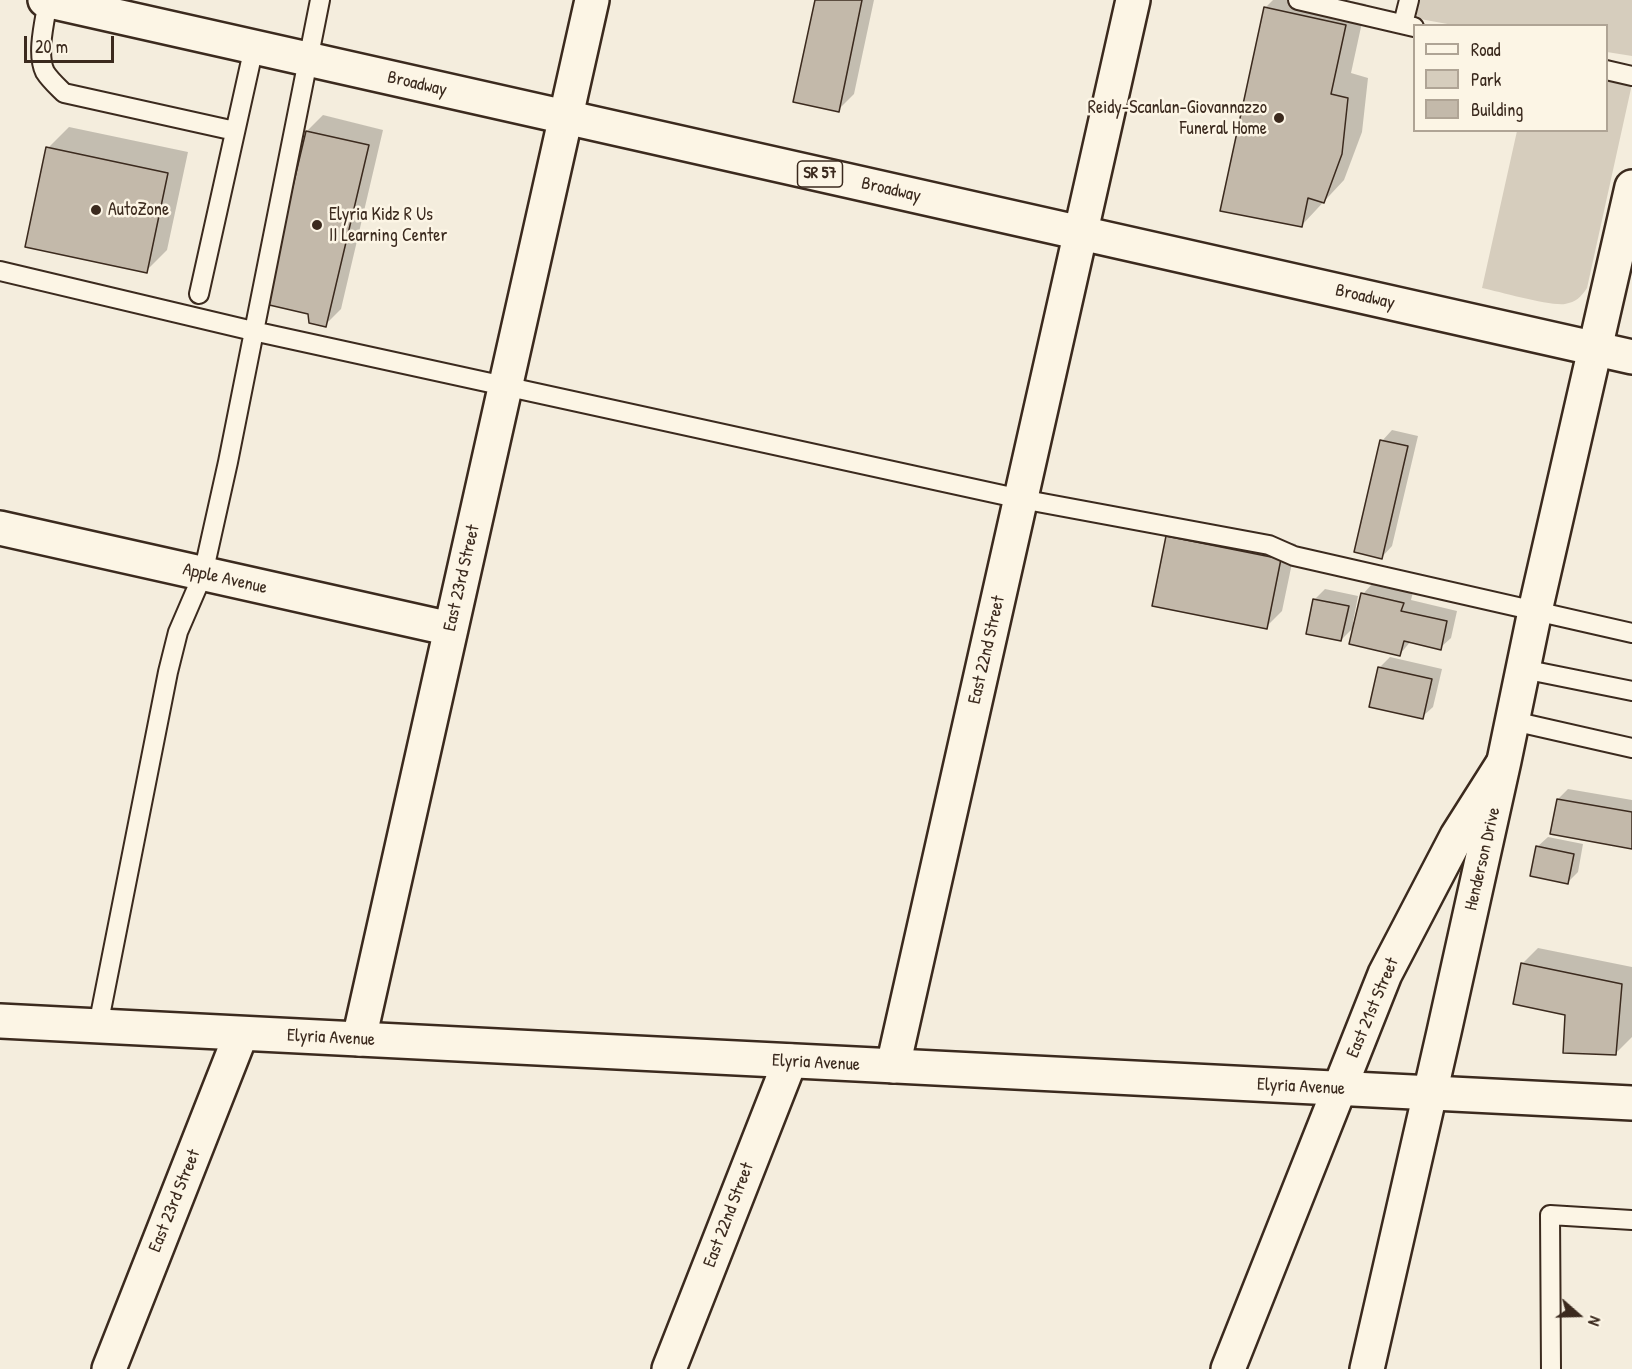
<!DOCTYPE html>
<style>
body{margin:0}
#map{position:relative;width:1632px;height:1369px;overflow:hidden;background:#f4eddd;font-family:"Patrick Hand",sans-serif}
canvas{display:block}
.legend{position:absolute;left:1413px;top:24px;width:195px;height:108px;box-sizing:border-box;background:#fcf5e5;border:2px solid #afa495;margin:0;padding:8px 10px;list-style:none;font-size:18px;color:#3b2a1e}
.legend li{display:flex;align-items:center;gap:12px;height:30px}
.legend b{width:30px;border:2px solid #afa495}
.north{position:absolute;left:1548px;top:1285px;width:60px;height:60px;-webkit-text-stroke:4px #fcf5e5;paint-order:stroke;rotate:110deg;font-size:16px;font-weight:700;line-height:24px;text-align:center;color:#3b2a1e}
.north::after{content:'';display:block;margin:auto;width:21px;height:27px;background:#3b2a1e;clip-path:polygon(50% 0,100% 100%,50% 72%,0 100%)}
.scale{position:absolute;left:24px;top:36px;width:90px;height:27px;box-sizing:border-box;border:3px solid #3b2a1e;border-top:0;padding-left:8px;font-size:18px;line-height:21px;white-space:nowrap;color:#3b2a1e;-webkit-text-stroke:4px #fcf5e5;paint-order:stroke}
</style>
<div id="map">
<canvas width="1632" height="1369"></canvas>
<ul class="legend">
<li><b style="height:8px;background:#fcf5e5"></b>Road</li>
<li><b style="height:16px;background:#d6cdbd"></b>Park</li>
<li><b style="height:16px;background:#c3b9aa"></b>Building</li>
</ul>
<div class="north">N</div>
<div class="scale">20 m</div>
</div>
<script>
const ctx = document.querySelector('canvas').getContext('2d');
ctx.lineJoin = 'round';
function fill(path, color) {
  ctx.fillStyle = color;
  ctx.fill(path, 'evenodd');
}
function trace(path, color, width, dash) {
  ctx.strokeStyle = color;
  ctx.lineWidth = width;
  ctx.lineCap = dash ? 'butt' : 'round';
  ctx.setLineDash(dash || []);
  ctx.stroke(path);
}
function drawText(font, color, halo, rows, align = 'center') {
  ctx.font = font + ' "Patrick Hand",sans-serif';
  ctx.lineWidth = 5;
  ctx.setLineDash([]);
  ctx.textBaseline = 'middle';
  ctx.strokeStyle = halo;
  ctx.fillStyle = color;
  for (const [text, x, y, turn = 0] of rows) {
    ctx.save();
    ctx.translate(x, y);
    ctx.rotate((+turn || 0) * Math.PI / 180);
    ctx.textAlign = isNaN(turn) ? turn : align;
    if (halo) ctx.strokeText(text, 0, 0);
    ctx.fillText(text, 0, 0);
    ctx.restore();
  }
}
fill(new Path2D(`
 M 1415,0 L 1632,0 L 1632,56 L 1607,52 L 1606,26 L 1453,25 L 1420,19 L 1413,10 Z
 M 1607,78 L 1632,84 L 1587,288 C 1581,297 1576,302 1565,304 C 1549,306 1501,292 1482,288 L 1517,131 L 1606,130 Z`), '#d6cdbd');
fill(new Path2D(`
 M 816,0 L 874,0 L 854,94 L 838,110 Z
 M 1273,0 L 1346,0 L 1366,4 L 1351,73 L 1368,78 L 1362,132 L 1344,180 L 1302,225 L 1265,8 Z
 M 323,115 L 383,130 L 341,309 L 325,325 L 307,131 Z
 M 69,127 L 188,152 L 167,250 L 146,271 L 48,148 Z
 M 1392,430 L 1418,436 L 1392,546 L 1382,557 L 1382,441 Z
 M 1183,521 L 1296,544 L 1282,611 L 1266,627 L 1167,537 Z
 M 1373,583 L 1413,592 L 1411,600 L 1457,611 L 1451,638 L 1440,648 L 1411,641 L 1400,654 L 1355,626 L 1341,640 L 1314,600 L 1325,589 L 1358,596 L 1353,622 L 1356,623 L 1363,594 Z
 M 1390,657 L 1442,669 L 1433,707 L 1422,717 L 1379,668 Z
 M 1568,789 L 1632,800 L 1632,847 L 1558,799 Z
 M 1548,837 L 1583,844 L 1578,872 L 1567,883 L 1537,847 Z
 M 1538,948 L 1632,967 L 1632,1037 L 1616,1053 L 1567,1014 L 1522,964 Z`), '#0003');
const building = new Path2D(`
 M 815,0 L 862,0 L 839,112 L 793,102 Z
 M 1264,7 L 1346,25 L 1331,94 L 1348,98 L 1342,154 L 1324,203 L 1308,198 L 1302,227 L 1220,211 Z
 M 306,131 L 369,145 L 326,327 L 309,323 L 308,314 L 265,304 Z
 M 46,147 L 168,173 L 147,273 L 25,247 Z
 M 1380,440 L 1408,446 L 1382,559 L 1354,552 Z
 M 1166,536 L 1281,559 L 1267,629 L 1152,606 Z
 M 1361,593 L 1404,603 L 1401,611 L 1447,621 L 1441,650 L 1404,641 L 1400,656 L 1349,644 Z
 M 1313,599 L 1349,606 L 1341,641 L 1306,634 Z
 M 1378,667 L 1432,679 L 1423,719 L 1369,707 Z
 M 1557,799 L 1632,812 L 1632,849 L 1550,834 Z
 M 1536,846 L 1574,854 L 1568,884 L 1530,876 Z
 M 1521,963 L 1622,984 L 1616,1055 L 1563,1053 L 1565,1015 L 1513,1004 Z`);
fill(building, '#c3b9aa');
trace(building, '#3b2a1e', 1.5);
const service = new Path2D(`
 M 1298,0 L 1414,27
 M 48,1 C 45,20 36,54 45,72 C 50,80 57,86 64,93 L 235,131
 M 1403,24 L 1409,0
 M 1606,70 L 1632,76
 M 0,271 L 253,331 L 1021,499 L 1269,545 L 1294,556 L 1632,633
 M 199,294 L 254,47
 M 1523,669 L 1632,691
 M 1513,721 L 1632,748
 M 98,1026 L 168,672 L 178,632 L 203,574 L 228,462 L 320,0
 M 1551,1369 L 1550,1215 L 1632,1220`);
const minor = new Path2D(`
 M 0,528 L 451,629
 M 359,1039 L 592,0
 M 893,1066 L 1133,0
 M 109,1369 L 241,1034
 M 669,1369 L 790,1061
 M 1228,1369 L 1385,974 L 1457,836 L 1502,765`);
const tertiary = new Path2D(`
 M 0,1021 L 1632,1103`);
const secondary = new Path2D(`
 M 1367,1369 L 1444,1032 L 1504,761 L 1535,611 L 1632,187`);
const primary = new Path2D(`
 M 45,0 L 1632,357`);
trace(service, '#3b2a1e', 22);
trace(minor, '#3b2a1e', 38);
trace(tertiary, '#3b2a1e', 38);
trace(secondary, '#3b2a1e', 38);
trace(primary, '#3b2a1e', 38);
trace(service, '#fcf5e5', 18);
trace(minor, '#fcf5e5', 33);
trace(tertiary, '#fcf5e5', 33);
trace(secondary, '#fcf5e5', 33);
trace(primary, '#fcf5e5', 33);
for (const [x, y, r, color] of [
 [1279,118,6,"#3b2a1e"],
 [96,210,6,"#3b2a1e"],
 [317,225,6,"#3b2a1e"]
]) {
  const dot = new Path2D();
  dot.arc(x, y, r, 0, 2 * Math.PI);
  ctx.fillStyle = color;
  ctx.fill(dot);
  trace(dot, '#fcf5e5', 2);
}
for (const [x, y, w] of [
 [820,174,45]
]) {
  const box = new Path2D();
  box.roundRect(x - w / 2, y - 13, w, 26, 4.5);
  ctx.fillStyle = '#fcf5e5';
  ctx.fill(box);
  trace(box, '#3b2a1e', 1.5);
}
drawText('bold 16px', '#3b2a1e', null, [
 ["SR 57",820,174]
]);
drawText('18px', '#3b2a1e', '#fcf5e5', [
 ["Broadway",417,84,13],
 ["Broadway",891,190,13],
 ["Broadway",1365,297,13],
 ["East 23rd Street",462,578,-77],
 ["Apple Avenue",225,579,13],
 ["East 22nd Street",987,650,-77],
 ["Henderson Drive",1483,859,-77],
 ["East 21st Street",1373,1008,-67],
 ["Elyria Avenue",331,1038,3],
 ["Elyria Avenue",816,1063,3],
 ["Elyria Avenue",1301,1087,3],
 ["East 23rd Street",175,1201,-68],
 ["East 22nd Street",729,1215,-69]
]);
drawText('18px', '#3b2a1e', '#fcf5e5', [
 ["Reidy-Scanlan-Giovannazzo",1267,108,"right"],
 ["Funeral Home",1267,129,"right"],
 ["AutoZone",108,210],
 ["Elyria Kidz R Us",329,215],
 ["II Learning Center",329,236]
], 'left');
</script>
